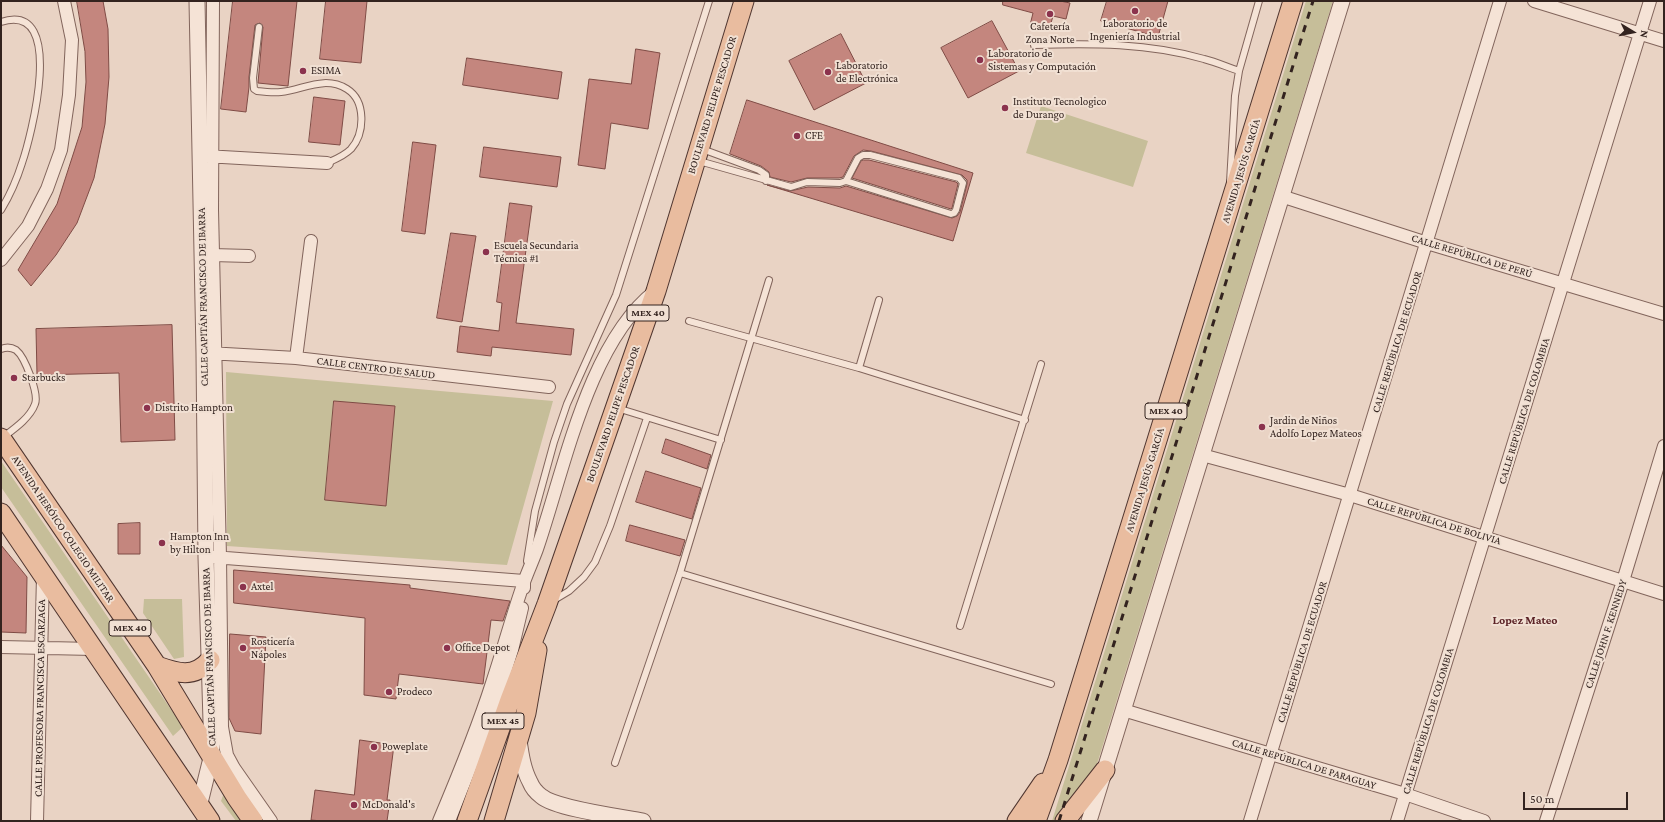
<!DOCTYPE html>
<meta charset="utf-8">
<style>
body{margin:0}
#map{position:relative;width:1665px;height:822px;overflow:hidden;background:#e9d3c4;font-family:"Crimson Pro",serif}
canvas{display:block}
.frame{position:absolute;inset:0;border:2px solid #33231f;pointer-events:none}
.north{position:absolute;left:1613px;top:12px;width:40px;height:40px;-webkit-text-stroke:3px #f1e0d3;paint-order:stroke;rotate:100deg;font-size:11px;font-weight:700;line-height:16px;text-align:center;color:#33231f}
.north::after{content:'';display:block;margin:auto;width:14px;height:18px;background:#33231f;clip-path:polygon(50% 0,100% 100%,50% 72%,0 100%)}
.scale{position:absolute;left:1523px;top:792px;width:105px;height:18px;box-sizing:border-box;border:2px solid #33231f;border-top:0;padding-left:5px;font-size:12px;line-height:14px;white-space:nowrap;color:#33231f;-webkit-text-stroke:3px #f1e0d3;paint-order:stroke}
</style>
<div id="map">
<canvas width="1665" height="822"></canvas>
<div class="frame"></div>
<div class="north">N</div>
<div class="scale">50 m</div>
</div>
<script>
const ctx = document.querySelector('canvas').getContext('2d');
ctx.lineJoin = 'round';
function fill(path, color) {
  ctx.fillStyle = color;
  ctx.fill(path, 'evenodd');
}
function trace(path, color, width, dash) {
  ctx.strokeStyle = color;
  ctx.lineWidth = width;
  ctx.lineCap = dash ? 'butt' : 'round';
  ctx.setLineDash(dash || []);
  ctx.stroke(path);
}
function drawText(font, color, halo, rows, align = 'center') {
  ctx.font = font + ' "Crimson Pro",serif';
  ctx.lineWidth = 4;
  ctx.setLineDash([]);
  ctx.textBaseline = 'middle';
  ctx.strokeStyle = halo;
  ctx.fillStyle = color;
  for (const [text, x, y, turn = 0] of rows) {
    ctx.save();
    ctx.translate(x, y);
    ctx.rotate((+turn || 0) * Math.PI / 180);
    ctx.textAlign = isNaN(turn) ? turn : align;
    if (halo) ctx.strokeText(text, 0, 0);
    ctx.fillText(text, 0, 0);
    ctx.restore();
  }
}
fill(new Path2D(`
 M 1306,1 L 1333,1 L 1097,764 L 1057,821 L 1052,821 Z
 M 1041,106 L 1148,141 L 1133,187 L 1026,153 Z
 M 226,372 L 553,401 L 507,565 L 227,546 Z
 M 1,461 L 183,727 L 173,736 L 1,487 Z
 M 144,599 L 182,599 L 184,657 L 174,659 L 143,613 Z
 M 225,790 L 247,821 L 236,821 L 221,801 Z`), '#c6be99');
const building = new Path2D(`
 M 77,1 L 103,1 L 108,29 L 109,77 L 105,124 L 94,178 L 77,223 L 56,255 L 31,286 L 18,270 L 57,204 L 82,127 L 86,82 L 85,52 Z
 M 233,1 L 297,1 L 288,86 L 258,83 L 263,27 L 260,23 L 255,25 L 249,77 L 249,87 L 246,112 L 221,109 Z
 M 326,1 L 367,1 L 361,63 L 320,59 Z
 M 1003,1 L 1060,1 L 1070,3 L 1066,19 L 1053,16 L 1049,30 L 1030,25 L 1033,13 L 1003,5 Z
 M 1107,1 L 1168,1 L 1158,37 L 1101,21 Z
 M 992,21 L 1019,71 L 968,98 L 941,48 Z
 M 841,34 L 866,83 L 814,110 L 789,61 Z
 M 636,49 L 660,53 L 648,129 L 611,123 L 605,169 L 578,165 L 589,79 L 631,84 Z
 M 467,58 L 562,72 L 558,99 L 463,85 Z
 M 314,97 L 345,101 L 340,145 L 309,142 Z
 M 747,100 L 973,173 L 953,241 L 767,185 L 790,191 L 808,187 L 840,188 L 846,186 L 952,218 L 957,216 L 960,212 L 967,184 L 967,180 L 962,175 L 871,151 L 863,150 L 854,156 L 843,177 L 839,178 L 807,178 L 791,182 L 770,177 L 769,172 L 761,166 L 730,154 Z
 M 413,142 L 436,145 L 425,234 L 402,231 Z
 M 484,147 L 561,157 L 557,187 L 480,177 Z
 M 864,160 L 869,160 L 956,182 L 958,184 L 952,208 L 951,209 L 852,178 L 861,161 Z
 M 510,203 L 532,206 L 516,323 L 574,329 L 571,355 L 492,347 L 491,356 L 457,352 L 460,326 L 499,331 L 502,303 L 497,302 Z
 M 451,233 L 476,236 L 462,322 L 437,318 Z
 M 172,325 L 175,440 L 121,442 L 119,373 L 37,375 L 36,329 Z
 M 334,401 L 395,406 L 386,506 L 325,500 Z
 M 666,439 L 711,455 L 707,469 L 662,453 Z
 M 646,471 L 701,488 L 692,519 L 636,502 Z
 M 140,523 L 140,554 L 118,554 L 118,524 Z
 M 630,525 L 685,540 L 680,556 L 626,541 Z
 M 1,545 L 27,577 L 26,633 L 1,632 Z
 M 234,570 L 410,585 L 410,588 L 510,601 L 503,621 L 491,620 L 483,684 L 399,674 L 396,699 L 364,695 L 365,618 L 234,603 Z
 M 230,634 L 266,637 L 261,734 L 235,731 L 229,718 Z
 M 360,740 L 394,745 L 387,800 L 390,800 L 387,821 L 322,821 L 311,820 L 315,790 L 354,795 Z`);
fill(building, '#c4867e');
trace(building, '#7f4b45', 1);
const service = new Path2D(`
 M 1,22 C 68,0 30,140 22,163 C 17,179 10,195 1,210
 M 259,27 L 253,78 L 254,89 L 257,91 C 265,92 274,93 281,92 C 303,90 324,75 347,89 C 366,101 365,133 351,149 C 344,156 336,159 327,163
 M 1034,45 C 1091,43 1149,43 1204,59 C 1216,62 1227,67 1239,71
 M 702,149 L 759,170 L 766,175 L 766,181
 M 699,161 L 791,187 L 807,182 L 840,183 L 846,181 L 858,158 L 863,155 L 870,155 L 959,178 L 963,183 L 956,210 L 954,213 L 951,214 L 846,181
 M 1230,182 L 1235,96 L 1239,71 L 1259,1
 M 689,321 L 859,368 L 1025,420
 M 1,349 C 6,347 11,347 16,350 C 25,357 39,394 35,404 C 30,418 14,429 2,438
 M 859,368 L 879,300
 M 617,408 L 721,440
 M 527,561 L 535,511 L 554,442 L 567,404 L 616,295 L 709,1
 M 680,573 L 1051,684
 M 554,600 L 569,591 L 584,577 L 595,562 L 610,526 L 647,418
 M 960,626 L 1041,364
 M 615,763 L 680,573 L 769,280`);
const minor = new Path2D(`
 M 213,1 L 212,210 L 220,557 L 222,727 L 227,755 L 234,768 L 271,821
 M 1534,1 L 1664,41
 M 205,156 L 327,163
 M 1281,196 L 1427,243 L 1664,314
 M 212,255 L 249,256
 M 1,260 L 28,226 L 47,189 L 61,150 L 69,95 L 72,40 L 64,1
 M 208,353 L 296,358 L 549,387
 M 296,358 L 311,241
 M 1202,455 L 1350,495 L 1664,594
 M 213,557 L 524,581 L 524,588
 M 1,647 L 93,649
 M 1123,710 L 1405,794 L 1484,821
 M 37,821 L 43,576
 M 439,821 C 458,776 477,730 492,683 C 503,650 512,616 524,582 C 528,571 533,560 537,549 C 564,471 588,343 655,291
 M 449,821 L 494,707 L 512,650 L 522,608
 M 1250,821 L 1500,1
 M 1397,821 L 1650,1
 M 1546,821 L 1623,581 L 1664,446`);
const tertiary = new Path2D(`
 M 197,1 L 204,353 L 206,557 L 212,754 L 199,807
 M 519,740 C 521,754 523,769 530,782 C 532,787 537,793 541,796 C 556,809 622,817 643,821
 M 1089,821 L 1342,1`);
const primary = new Path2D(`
 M 1,438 L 157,666 L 237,798 L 253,821
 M 1,513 L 210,821
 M 157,666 C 177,673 194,679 210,660
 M 467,821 L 510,700 L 547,604 L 656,291 L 744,1
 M 494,821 L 526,713 L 537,650
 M 1017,821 L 1043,783
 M 1036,821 L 1058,760 L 1293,1
 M 1065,821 L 1105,770`);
trace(service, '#82655c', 8);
trace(minor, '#82655c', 14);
trace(tertiary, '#82655c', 17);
trace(primary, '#503630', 21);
trace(service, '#f5e3d6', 6);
trace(minor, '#f5e3d6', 12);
trace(tertiary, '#f5e3d6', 15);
trace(primary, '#e9bc9f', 19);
trace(new Path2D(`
 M 1059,821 L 1313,1`), '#33231f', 3, [7, 7]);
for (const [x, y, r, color] of [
 [1135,11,4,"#8b324d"],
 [1050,14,4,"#8b324d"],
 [980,60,4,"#8b324d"],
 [303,71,4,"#8b324d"],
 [828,72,4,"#8b324d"],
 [1005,108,4,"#8b324d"],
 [797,136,4,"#8b324d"],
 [486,252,4,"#8b324d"],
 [14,378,4,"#8b324d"],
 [147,408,4,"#8b324d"],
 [1262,427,4,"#8b324d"],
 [162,543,4,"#8b324d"],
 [243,587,4,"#8b324d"],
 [243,648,4,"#8b324d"],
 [447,648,4,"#8b324d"],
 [389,692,4,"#8b324d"],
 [374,747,4,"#8b324d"],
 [354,805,4,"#8b324d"]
]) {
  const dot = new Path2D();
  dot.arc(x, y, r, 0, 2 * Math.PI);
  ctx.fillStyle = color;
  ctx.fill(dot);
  trace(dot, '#f1e0d3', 1.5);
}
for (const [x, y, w] of [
 [648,313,42],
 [1166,411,42],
 [130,628,42],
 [503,721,42]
]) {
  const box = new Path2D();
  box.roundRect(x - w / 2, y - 8, w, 16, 3);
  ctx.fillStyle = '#f1e0d3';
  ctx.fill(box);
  trace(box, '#33231f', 1);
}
drawText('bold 10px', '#33231f', null, [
 ["MEX 40",648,313],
 ["MEX 40",1166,411],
 ["MEX 40",130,628],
 ["MEX 45",503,721]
]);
drawText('11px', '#33231f', '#f1e0d3', [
 ["Laboratorio de",1135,24,"center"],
 ["Ingeniería Industrial",1135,37,"center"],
 ["Cafetería",1050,27,"center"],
 ["Zona Norte",1050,40,"center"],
 ["Laboratorio de",988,54],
 ["Sistemas y Computación",988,67],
 ["Laboratorio",836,66],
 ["de Electrónica",836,79],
 ["ESIMA",311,71],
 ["Instituto Tecnologico",1013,102],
 ["de Durango",1013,115],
 ["CFE",805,136],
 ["Escuela Secundaria",494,246],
 ["Técnica #1",494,259],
 ["Starbucks",22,378],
 ["Distrito Hampton",155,408],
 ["Jardin de Niños",1270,421],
 ["Adolfo Lopez Mateos",1270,434],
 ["Hampton Inn",170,537],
 ["by Hilton",170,550],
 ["Axtel",251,587],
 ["Rosticería",251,642],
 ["Nápoles",251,655],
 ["Office Depot",455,648],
 ["Prodeco",397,692],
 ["Poweplate",382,747],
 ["McDonald's",362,805]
], 'left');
drawText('11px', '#33231f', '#f1e0d3', [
 ["BOULEVARD FELIPE PESCADOR",712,105,-73],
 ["AVENIDA JESÚS GARCÍA",1241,171,-73],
 ["CALLE REPÚBLICA DE PERÚ",1472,256,17],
 ["CALLE CAPITÁN FRANCISCO DE IBARRA",203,297,-91],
 ["CALLE REPÚBLICA DE ECUADOR",1397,342,-73],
 ["CALLE CENTRO DE SALUD",376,368,7],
 ["CALLE REPÚBLICA DE COLOMBIA",1524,411,-73],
 ["BOULEVARD FELIPE PESCADOR",613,414,-71],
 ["AVENIDA JESÚS GARCÍA",1145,480,-73],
 ["CALLE REPÚBLICA DE BOLIVIA",1434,521,17],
 ["AVENIDA HERÓICO COLEGIO MILITAR",63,529,56],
 ["CALLE JOHN F. KENNEDY",1606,634,-72],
 ["CALLE REPÚBLICA DE ECUADOR",1302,652,-73],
 ["CALLE CAPITÁN FRANCISCO DE IBARRA",209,657,-92],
 ["CALLE PROFESORA FRANCISCA ESCARZAGA",40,698,-89],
 ["CALLE REPÚBLICA DE COLOMBIA",1428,721,-73],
 ["CALLE REPÚBLICA DE PARAGUAY",1304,764,17]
]);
drawText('bold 12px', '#5c2327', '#f1e0d3', [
 ["Lopez Mateo",1525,620]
]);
</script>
